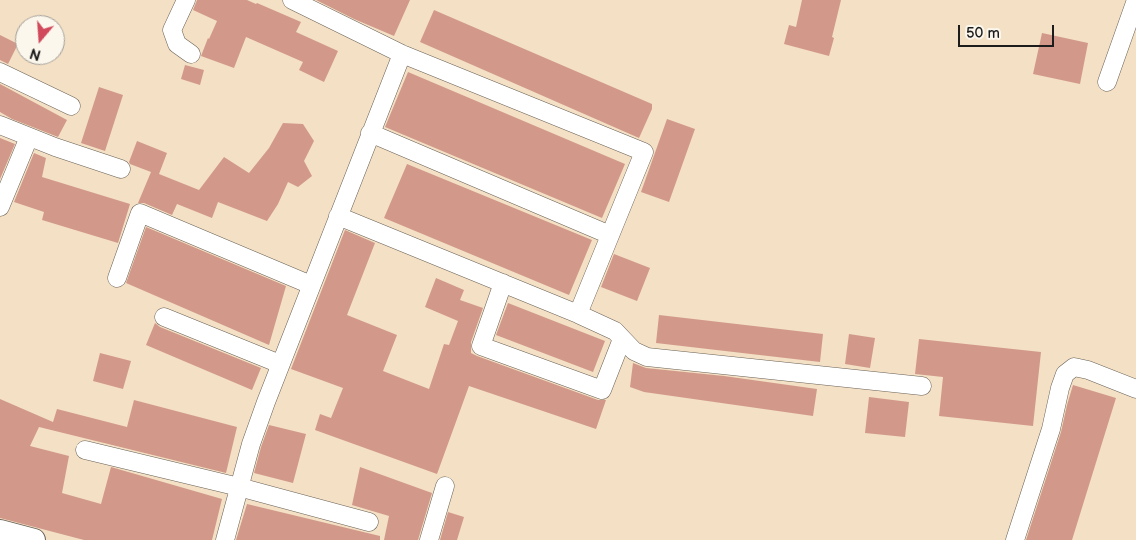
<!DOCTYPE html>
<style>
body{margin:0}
#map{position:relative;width:1136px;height:540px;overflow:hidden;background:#f4e0c4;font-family:"Balsamiq Sans",sans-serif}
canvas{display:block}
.north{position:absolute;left:15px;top:15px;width:50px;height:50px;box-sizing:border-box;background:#fbf7ec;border:1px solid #a29f99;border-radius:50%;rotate:198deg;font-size:14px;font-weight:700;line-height:20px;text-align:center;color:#1c1c1c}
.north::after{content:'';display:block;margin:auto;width:18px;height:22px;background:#d1495b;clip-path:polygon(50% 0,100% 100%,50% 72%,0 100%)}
.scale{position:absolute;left:958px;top:25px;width:96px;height:22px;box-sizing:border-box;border:2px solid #1c1c1c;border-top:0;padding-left:6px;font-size:15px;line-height:18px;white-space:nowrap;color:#1c1c1c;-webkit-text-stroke:4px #fbf7ec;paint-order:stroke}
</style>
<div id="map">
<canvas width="1136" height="540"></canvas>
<div class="north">N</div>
<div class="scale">50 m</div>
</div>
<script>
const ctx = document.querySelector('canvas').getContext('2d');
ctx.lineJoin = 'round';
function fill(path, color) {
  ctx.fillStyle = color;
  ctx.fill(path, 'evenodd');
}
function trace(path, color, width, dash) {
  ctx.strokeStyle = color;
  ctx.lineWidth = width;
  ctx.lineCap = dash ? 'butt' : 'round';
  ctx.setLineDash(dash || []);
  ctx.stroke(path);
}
fill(new Path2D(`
 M 197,0 L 247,0 L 256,4 L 257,3 L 301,22 L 296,32 L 338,51 L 324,82 L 299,70 L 303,62 L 246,37 L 234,68 L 201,56 L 208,38 L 209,39 L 217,21 L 193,10 Z
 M 316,0 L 410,0 L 394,36 L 354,19 Z
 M 802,0 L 841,0 L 832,37 L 834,38 L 829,56 L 784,44 L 789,25 L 796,27 Z
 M 434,10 L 652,104 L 652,109 L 639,138 L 420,42 Z
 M 1042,33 L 1088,43 L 1080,84 L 1033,74 Z
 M 0,35 L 18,44 L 8,64 L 0,60 Z
 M 185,65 L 204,70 L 200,85 L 181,79 Z
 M 408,72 L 625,164 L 602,218 L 385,127 Z
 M 0,84 L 67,120 L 58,137 L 12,119 L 0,112 Z
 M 99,87 L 123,95 L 105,151 L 81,143 Z
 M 667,119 L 695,129 L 669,202 L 641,192 Z
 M 283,123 L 303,124 L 314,141 L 304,161 L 312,176 L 298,187 L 288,182 L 278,204 L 267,221 L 218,202 L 212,218 L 177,204 L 172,215 L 144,203 L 138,203 L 151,172 L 130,164 L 129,162 L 137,141 L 167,153 L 159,174 L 199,190 L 224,157 L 249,173 L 269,148 Z
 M 0,138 L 15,144 L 0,179 Z
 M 34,153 L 46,158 L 42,177 L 130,204 L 118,243 L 42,220 L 44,212 L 14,202 Z
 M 407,164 L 592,240 L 569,295 L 384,218 Z
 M 146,227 L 286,286 L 269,345 L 126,283 Z
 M 345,230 L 375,243 L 347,315 L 397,335 L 383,371 L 429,389 L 444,344 L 449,345 L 458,321 L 425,307 L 436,278 L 464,290 L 460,300 L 483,308 L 471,342 L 471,353 L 477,356 L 598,400 L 606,400 L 596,429 L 469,386 L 437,474 L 315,430 L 320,414 L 331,418 L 343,388 L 291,369 Z
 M 614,254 L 650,268 L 637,301 L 601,287 Z
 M 508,303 L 605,341 L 593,372 L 496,335 Z
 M 659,315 L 823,334 L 820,362 L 656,343 Z
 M 155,323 L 160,327 L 261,368 L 252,390 L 146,345 Z
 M 849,334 L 875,338 L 870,368 L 845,364 Z
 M 919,339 L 1041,352 L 1033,426 L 939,416 L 943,377 L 915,374 Z
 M 100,353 L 131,361 L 123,389 L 93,381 Z
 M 633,363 L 646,368 L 724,376 L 817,389 L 813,416 L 644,392 L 630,387 Z
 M 1073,385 L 1116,398 L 1072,540 L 1026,540 L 1061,432 L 1067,405 Z
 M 869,397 L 909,402 L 905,437 L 865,433 Z
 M 0,399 L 53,422 L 57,409 L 127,427 L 134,400 L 237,427 L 226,473 L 39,427 L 30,446 L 69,456 L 62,493 L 101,504 L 111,467 L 222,499 L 212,540 L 84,540 L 0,518 Z
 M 269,425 L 306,434 L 293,483 L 254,473 L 261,447 Z
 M 360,467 L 432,493 L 418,540 L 384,540 L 389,516 L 352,505 Z
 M 247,504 L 380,536 L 380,540 L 236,540 Z
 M 448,512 L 464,517 L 457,540 L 440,540 Z`), '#d2998a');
const minor = new Path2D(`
 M 186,0 L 172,30 L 177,44 L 191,54
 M 292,0 L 402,54 L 644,152 L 578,314
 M 0,72 L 71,106
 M 1107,82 L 1136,0
 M 0,125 L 55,147 L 121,169
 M 370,133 L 610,235
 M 0,207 L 29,137
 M 338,216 L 578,314 L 615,331 L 634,351 L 647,357 L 922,386
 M 117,278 L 140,213 L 311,285
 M 503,283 L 481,346 L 602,390 L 622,339
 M 164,317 L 280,364
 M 85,450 L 239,487 L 369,522
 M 225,540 L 251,444 L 266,402 L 402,54
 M 429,540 L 445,486
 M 1015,540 L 1051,429 L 1060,388 L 1065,374 L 1074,367 L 1088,370 L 1136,389`);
const major = new Path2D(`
 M 0,531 L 34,540`);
trace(minor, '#686157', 19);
trace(major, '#686157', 24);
trace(minor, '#fff', 18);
trace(major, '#fff', 22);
</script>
